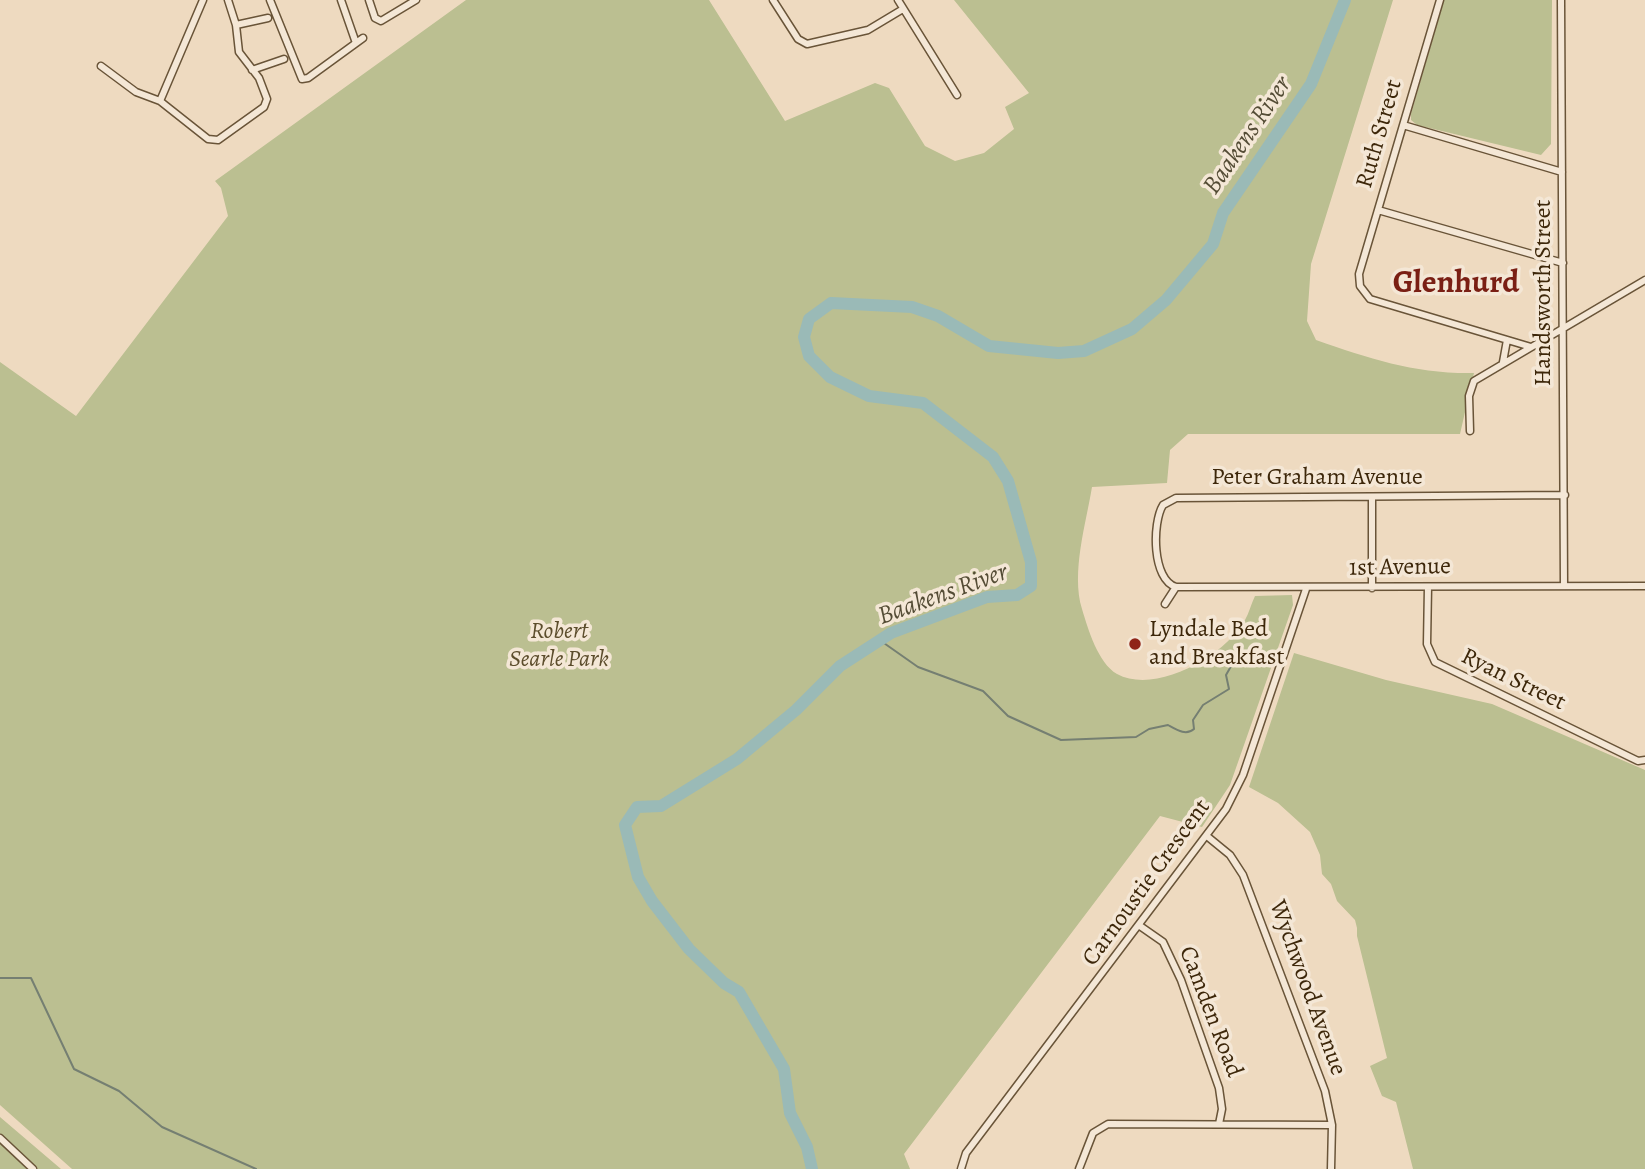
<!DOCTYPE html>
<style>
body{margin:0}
canvas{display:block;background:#eedac0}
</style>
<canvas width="1645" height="1169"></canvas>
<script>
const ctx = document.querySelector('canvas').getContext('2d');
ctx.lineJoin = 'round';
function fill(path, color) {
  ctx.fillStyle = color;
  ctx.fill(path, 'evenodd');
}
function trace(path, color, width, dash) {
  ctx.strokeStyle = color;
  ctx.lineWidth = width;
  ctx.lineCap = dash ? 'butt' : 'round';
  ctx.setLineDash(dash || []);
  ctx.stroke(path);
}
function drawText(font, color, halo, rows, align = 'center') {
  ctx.font = font + ' Alegreya,serif';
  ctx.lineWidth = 7;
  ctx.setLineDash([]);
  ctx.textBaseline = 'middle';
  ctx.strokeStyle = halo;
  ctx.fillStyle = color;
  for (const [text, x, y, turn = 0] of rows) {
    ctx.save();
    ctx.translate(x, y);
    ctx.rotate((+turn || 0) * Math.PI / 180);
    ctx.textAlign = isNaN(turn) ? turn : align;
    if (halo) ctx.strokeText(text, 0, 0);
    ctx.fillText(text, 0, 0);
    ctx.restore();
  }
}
fill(new Path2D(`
 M 466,0 L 709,0 L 785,121 L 875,83 L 889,88 L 925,146 L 955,161 L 984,153 L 1014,129 L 1005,107 L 1029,93 L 954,0 L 1393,0 L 1311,264 L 1307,321 L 1316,340 C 1371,359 1415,374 1474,373 L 1460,434 L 1188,434 L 1170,450 L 1167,483 L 1092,487 C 1086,524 1071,572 1082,609 C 1088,629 1098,663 1117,674 C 1156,695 1225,656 1245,620 C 1249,613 1251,604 1255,596 L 1292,595 L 1293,605 L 1230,785 L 1202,827 L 1160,816 L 904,1154 L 910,1169 L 72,1169 L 0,1105 L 0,362 L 76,416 L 228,216 L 221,188 L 215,181 Z
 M 1444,0 L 1552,0 L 1551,144 L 1541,155 L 1417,125 L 1411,120 L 1411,114 Z
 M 1294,653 L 1386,680 L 1492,704 L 1645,770 L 1645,1169 L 1413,1169 L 1396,1102 L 1382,1096 L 1370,1066 L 1387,1058 L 1357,936 L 1357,928 L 1355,920 L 1337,901 L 1331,884 L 1322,874 L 1320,855 L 1310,832 L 1278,803 L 1249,787 Z
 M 0,1117 L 61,1169 L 0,1169 Z`), '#bbbf91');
trace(new Path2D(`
 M 881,641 L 918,667 L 983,691 L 1008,716 L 1061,740 L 1136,737 L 1149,729 L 1168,725 C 1177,730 1186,736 1194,729 L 1193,720 L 1203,705 L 1229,689 L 1226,675 L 1234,661
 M 0,978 L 31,978 L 74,1069 L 119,1091 L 162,1127 L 256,1169`), '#757f72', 2);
trace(new Path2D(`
 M 812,1169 L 807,1147 L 790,1113 L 784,1069 L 739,992 L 724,983 L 689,949 L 652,901 L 638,877 L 625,825 L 637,807 L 661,806 L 737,759 L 796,710 L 840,666 L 891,633 L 987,597 L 1017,595 L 1031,586 L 1031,562 L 1008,481 L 993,457 L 923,403 L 869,396 L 830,377 L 809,356 L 804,337 L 809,319 L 831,303 L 912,307 L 938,316 L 989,346 L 1058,353 L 1084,351 L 1132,329 L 1166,300 L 1213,244 L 1223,213 L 1311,84 L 1345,0`), '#9abab7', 12);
const street = new Path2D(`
 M 270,0 L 302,79 L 308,78 L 363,38
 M 341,0 L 356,43
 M 369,0 L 375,18 L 381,21 L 416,0
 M 773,0 L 798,39 L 807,44 L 868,30 L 903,9
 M 898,0 L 957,95
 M 1440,0 L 1359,274 L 1360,286 L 1370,299 L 1531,347
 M 1561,0 L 1564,586
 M 236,25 L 268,18
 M 101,66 L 136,92 L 160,101 L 208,139 L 218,140 L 264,107 L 267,99 L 259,78 L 239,52 L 236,25 L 228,0
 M 252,70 L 284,59
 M 160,101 L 203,0
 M 1403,125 L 1562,172
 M 1378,210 L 1563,263
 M 1503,362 L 1507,340
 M 1470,431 L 1469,396 L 1474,381 L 1645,280
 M 1565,495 L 1176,498 L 1163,505 C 1152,523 1152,580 1176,587 L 1645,586
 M 1372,497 L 1372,588
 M 1428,587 L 1427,644 L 1435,662 L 1638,761 L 1645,760
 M 1165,604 L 1176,587
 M 1208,837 L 1230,855 L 1243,875 L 1325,1091 L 1332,1125 L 1331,1169
 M 1140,926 L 1163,942 L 1181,980 L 1219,1088 L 1222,1109 L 1219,1124
 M 0,1138 L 33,1169
 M 961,1169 L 966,1153 L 1226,809 L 1243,775 L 1306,589
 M 1079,1169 L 1093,1133 L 1108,1124 L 1332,1125`);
trace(street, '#695438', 9);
trace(street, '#f4e7d6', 6);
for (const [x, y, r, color] of [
 [1135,644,7,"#8f2418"]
]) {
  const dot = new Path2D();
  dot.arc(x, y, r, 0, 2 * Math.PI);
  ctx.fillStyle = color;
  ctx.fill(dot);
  trace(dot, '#f4e7d6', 2.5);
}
drawText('24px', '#3d270a', '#f4e7d6', [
 ["Ruth Street",1380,134,-74],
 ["Handsworth Street",1544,293,-90],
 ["Peter Graham Avenue",1317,478],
 ["1st Avenue",1400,568,-1],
 ["Ryan Street",1513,680,26],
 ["Carnoustie Crescent",1147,883,-54],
 ["Wychwood Avenue",1307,988,70],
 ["Camden Road",1210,1012,69]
]);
drawText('24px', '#3d270a', '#f4e7d6', [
 ["Lyndale Bed",1149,630],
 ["and Breakfast",1149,658]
], 'left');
drawText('italic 24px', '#5c4d2c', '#f4e7d6', [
 ["Robert",559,632],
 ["Searle Park",559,660]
]);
drawText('italic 26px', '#544c35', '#f4e7d6', [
 ["Baakens River",1248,136,-56],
 ["Baakens River",943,595,-20]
]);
drawText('bold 32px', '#7a1f14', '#f4e7d6', [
 ["Glenhurd",1456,284]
]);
</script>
